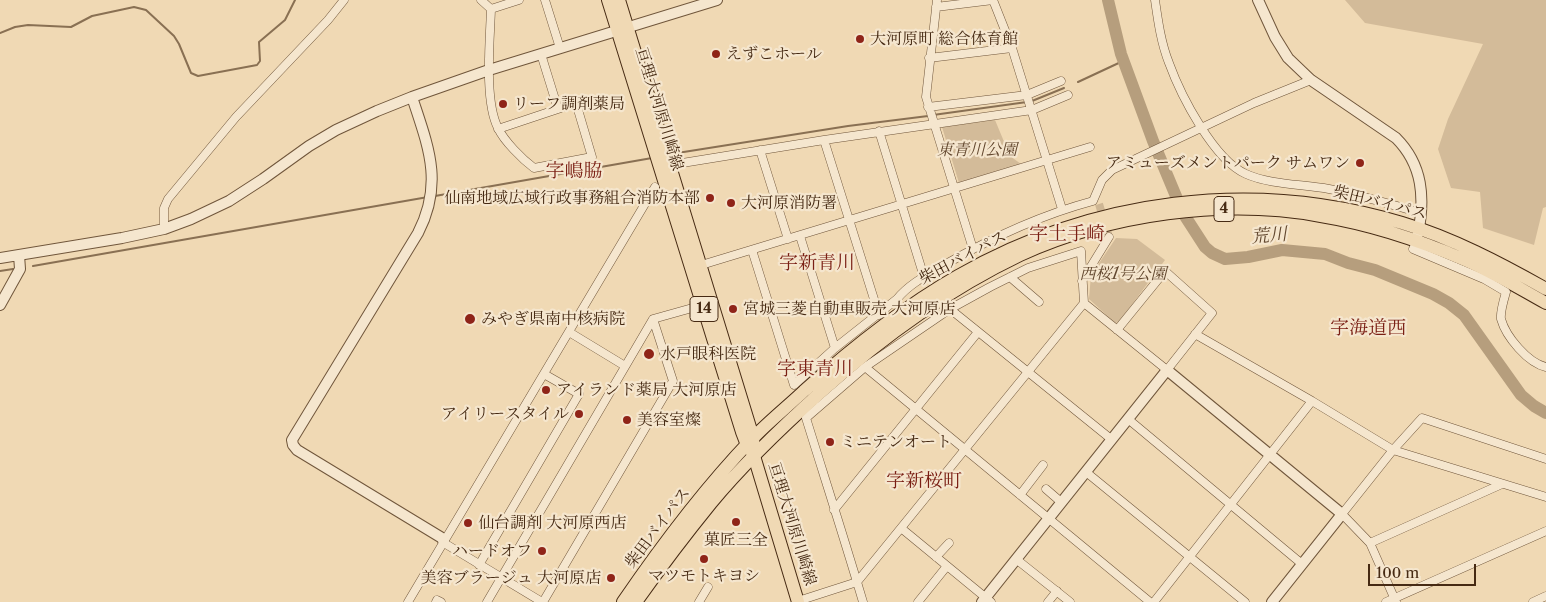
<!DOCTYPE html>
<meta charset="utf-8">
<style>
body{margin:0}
#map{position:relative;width:1546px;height:602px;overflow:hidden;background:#f0d9b4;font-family:"Libre Caslon Text",serif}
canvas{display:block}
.scale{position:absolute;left:1368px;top:564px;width:108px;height:22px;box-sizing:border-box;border:2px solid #462a13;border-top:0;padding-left:6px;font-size:15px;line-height:18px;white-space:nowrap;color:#462a13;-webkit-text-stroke:4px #f5e6ce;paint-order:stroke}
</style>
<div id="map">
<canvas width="1546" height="602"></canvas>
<div class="scale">100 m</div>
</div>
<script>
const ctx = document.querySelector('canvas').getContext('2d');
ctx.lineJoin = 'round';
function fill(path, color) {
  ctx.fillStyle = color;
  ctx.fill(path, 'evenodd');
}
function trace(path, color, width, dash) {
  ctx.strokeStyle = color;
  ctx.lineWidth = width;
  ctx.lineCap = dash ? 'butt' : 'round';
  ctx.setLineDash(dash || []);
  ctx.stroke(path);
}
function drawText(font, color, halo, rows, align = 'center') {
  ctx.font = font + ' "Libre Caslon Text","Noto Serif JP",serif';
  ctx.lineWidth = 4.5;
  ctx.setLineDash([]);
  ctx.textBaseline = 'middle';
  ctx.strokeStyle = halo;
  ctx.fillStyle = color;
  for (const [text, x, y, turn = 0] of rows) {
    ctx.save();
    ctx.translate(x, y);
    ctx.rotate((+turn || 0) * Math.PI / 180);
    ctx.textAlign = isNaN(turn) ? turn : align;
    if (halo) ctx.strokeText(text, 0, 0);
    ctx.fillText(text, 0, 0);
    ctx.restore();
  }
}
fill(new Path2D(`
 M 1345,0 L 1546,0 L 1546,207 L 1543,208 L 1534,245 L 1483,228 L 1480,192 L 1451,188 L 1438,149 L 1448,119 L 1483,44 L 1365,23 Z
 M 995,120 L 1010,156 L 1021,164 L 959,183 L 942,127 Z
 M 1116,238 L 1137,239 L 1165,260 L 1119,322 L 1115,323 L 1089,299 L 1091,275 Z`), '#d3bb99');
trace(new Path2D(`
 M 0,33 L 15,27 L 28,25 L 71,27 L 92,16 L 134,7 L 146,10 L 174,36 L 179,44 L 191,73 L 198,76 L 257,65 L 260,61 L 259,42 L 285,20 L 295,0
 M 1078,82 L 1123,61
 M 1032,101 L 1064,88
 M 933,115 L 1027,102
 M 671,154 L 848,126 L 928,116
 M 435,196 L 652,158
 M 33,266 L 428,197
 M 0,271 L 13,269`), '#897053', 2);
trace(new Path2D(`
 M 1108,0 L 1121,54 L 1153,141 L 1183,213 L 1205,247 L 1212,253 L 1225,259 L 1248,257 L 1282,250 L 1325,254 L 1348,263 L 1375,270 L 1433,294 L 1449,303 L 1464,315 L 1521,395 L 1534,406 L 1546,413`), '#b69e7d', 12);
trace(new Path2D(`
 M 1099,204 L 1109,237`), '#ceb694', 8, [8, 4]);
const minor = new Path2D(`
 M 481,0 L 491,9 C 490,40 484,101 498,128 C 504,141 522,159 534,168 L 592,157 L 576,103 L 498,129
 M 545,0 L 560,48
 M 937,0 L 926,97 L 973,249
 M 993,0 L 1012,48 L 1062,209
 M 1155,0 C 1158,21 1161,43 1169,63 C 1181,96 1214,160 1246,174 C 1271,185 1302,184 1329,189 C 1360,195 1390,204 1421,213
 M 936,7 L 993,0
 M 491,9 L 519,0
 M 541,54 L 558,109
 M 929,58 L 1012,48
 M 928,107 L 1027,95 L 1061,81
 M 879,131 L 924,277
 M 824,140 L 879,315
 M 760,150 L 788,239
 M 670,165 L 824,140 L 1032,110 L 1068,95
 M 164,229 L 164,208 L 168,199 L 236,117 L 328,20 L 344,0
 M 800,236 L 835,348
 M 1417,240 L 1413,249 L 1484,279 L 1506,292 C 1504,299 1500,312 1501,319 C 1506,337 1528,363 1546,367
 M 752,250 L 794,385 L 835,348 L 897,299 C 910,283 929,274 946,264 C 993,237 1041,215 1093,201 L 1102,180 L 1112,170 L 1254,103 L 1311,80
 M 698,266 L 1090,147
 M 1010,277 L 1039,302
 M 1082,281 L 1109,237
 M 1084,303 L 1167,370 L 1212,313 L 1165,271 L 1117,330
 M 950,309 L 1111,439
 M 569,332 L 625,366
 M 1195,334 L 1312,401 L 1393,450 L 1546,497
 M 865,367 L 1150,602
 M 1128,419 L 1302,564
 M 1086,472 L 1245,602
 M 1046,489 L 1061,502
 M 1020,495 L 1043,465
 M 834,510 L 978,332
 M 901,528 L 991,602
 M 444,543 L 542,602
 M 1370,543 L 1502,484
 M 936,557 L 949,543
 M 1016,559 L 1070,602
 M 479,565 L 579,394 L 544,374
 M 798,601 L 857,582 L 1084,303 L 1081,251 L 1028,268 L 990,287 L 950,309 L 865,367 L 806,418 C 825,479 845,541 863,602
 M 408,602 L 655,187
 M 436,602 L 437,600 L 441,602
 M 487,602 L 653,319 L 703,305
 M 543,602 L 673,381 L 653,319
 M 699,602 L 708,587
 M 918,602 L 947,566
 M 1048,602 L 1057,591
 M 1154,602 L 1312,401
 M 1386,602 L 1546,531
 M 1396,602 L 1370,543 L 1342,514 L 1393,450 L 1422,418 L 1546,459
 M 1533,602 L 1546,596`);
const tertiary = new Path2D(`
 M 1258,0 L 1275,37 L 1288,58 L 1311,80 L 1396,138 C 1423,165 1425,198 1418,234
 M 0,258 L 122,238 L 164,229 L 191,219 L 229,201 L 263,179 L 309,146 L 336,130 L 377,111 L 412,97
 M 0,305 L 20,269 L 19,255
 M 444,543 L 442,538 L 297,450 L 293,445 L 292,440 L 418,233 C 444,183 428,146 412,97 L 489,70 L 717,0
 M 982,602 L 1167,370 L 1342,514 L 1272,602`);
const primary = new Path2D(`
 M 608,0 L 742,432 L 747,445 L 751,451
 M 619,0 L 753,437 L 754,456 L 798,602`);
const trunk = new Path2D(`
 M 623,602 C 662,545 704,489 752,439 C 768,422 787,407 804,391 C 852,348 902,308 958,276 C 1093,199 1252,178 1402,223 C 1452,238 1500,263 1546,289
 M 636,602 C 660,568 685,535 711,503 C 744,463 782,427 821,392 C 881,338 947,290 1020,255 C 1110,214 1223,198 1321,216 C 1370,224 1419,240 1465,260 C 1493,272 1519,288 1546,303`);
trace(minor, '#70563b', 9);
trace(tertiary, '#70563b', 12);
trace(primary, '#462a13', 14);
trace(trunk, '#462a13', 14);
trace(minor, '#f5e6ce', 8);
trace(tertiary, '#f5e6ce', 10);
trace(primary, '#f0d9b4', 12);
trace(trunk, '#f0d9b4', 12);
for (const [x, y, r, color] of [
 [860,39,5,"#8f2418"],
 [716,54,5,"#8f2418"],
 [503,104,5,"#8f2418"],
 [1360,163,5,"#8f2418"],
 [710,198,5,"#8f2418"],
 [731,203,5,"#8f2418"],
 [733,309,5,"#8f2418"],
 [470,319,6,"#8f2418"],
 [649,354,6,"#8f2418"],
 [546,390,5,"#8f2418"],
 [579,414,5,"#8f2418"],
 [627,420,5,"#8f2418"],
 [830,442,5,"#8f2418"],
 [736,522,5,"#8f2418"],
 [468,523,5,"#8f2418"],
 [542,551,5,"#8f2418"],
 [704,559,5,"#8f2418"],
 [611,578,5,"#8f2418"]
]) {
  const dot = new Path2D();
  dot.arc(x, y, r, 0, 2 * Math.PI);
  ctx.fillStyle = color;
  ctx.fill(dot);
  trace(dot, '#f5e6ce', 2);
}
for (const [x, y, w] of [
 [1224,209,20],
 [704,309,28]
]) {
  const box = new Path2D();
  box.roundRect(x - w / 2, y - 12.5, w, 25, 4);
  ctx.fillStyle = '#f5e6ce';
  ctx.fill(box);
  trace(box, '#462a13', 1);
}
drawText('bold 15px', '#462a13', null, [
 ["4",1224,209],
 ["14",704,309]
]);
drawText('16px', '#462a13', '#f5e6ce', [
 ["大河原町 総合体育館",870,39],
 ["えずこホール",726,54],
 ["リーフ調剤薬局",513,104],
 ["アミューズメントパーク サムワン",1350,163,"right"],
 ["仙南地域広域行政事務組合消防本部",700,198,"right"],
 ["大河原消防署",741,203],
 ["宮城三菱自動車販売 大河原店",743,309],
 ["みやぎ県南中核病院",481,319],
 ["水戸眼科医院",660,354],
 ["アイランド薬局 大河原店",556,390],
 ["アイリースタイル",569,414,"right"],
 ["美容室燦",637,420],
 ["ミニテンオート",840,442],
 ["仙台調剤 大河原西店",478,523],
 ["菓匠三全",736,540,"center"],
 ["ハードオフ",532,551,"right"],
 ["マツモトキヨシ",704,576,"center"],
 ["美容ブラージュ 大河原店",601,578,"right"]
], 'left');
drawText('16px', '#462a13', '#f5e6ce', [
 ["亘理大河原川崎線",659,109,73],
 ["柴田バイパス",1380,203,14],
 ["柴田バイパス",963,258,-28],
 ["亘理大河原川崎線",792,524,73],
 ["柴田バイパス",658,528,-53]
]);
drawText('italic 16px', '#62472e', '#f5e6ce', [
 ["東青川公園",977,150],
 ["西桜1号公園",1123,274]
]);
drawText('italic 18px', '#62472e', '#f5e6ce', [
 ["荒川",1269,236,-5]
]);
drawText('19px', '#7a1f14', '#f5e6ce', [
 ["字嶋脇",574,172],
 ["字土手崎",1067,235],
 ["字新青川",817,264],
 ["字海道西",1368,329],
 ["字東青川",815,370],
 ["字新桜町",924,482]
]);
</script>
